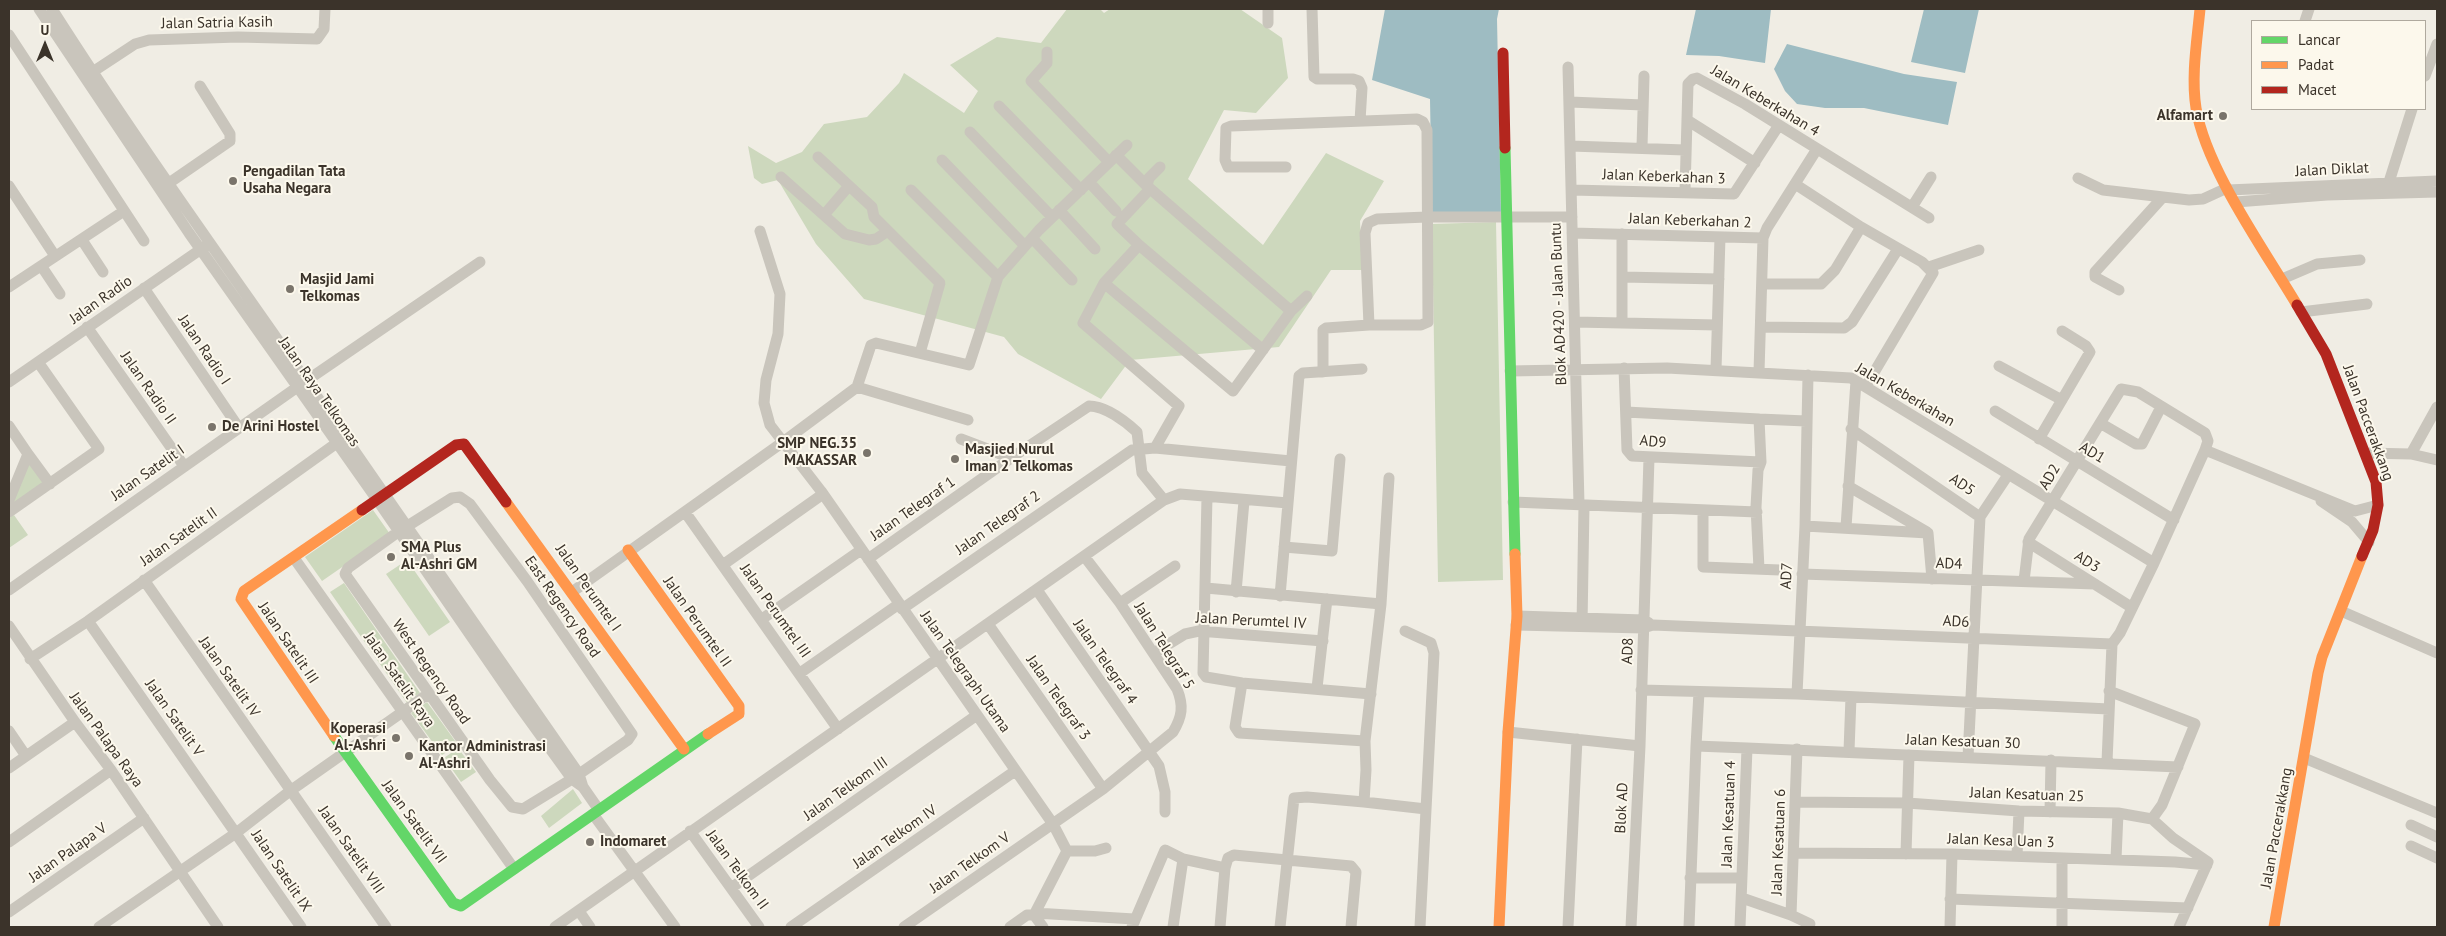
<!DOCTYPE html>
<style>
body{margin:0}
#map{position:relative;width:2446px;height:936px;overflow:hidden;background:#f0ede4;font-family:"PT Sans",sans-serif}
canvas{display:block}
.frame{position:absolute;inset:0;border:10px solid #3b332a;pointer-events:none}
.legend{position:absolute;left:2251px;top:20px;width:175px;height:90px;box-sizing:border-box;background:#fcf8ec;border:1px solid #afa99e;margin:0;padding:6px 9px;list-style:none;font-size:15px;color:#3b332a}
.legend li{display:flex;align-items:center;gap:10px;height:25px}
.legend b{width:25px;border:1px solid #afa99e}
.north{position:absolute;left:20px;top:20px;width:50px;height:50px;-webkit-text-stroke:4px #fcf8ec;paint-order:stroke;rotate:0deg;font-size:14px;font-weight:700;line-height:20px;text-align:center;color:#3b332a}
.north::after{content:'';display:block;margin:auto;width:18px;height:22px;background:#3b332a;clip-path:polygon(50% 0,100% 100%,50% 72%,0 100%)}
</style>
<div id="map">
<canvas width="2446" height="936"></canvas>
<div class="frame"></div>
<ul class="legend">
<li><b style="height:6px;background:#63d668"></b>Lancar</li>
<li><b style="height:6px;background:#ff974d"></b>Padat</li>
<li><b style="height:6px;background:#b3261e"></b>Macet</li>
</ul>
<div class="north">U</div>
</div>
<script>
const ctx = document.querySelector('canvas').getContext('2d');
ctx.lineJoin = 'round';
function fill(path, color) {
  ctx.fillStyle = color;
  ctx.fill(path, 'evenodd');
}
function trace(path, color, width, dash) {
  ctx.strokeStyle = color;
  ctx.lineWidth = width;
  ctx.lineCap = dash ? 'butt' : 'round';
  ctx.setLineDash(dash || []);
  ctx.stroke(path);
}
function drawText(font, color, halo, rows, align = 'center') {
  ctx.font = font + ' "PT Sans",sans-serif';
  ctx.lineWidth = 4;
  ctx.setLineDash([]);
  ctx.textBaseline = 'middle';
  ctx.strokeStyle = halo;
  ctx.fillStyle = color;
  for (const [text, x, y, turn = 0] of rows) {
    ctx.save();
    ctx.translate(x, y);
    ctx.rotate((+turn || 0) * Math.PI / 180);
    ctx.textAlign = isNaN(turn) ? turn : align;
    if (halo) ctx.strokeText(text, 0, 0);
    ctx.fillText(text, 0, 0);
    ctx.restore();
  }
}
fill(new Path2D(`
 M 1067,9 L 1100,9 L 1104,13 L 1110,9 L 1240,9 L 1282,38 L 1288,78 L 1256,113 L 1224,110 L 1188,179 L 1263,245 L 1326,153 L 1384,181 L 1360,221 L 1362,270 L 1331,270 L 1279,347 L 1130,360 L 1101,399 L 1018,354 L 1004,337 L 864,299 L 816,244 L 778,180 L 762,184 L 754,178 L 748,146 L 776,163 L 802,152 L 824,124 L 867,117 L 899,83 L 904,73 L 964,113 L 978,91 L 950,65 L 997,37 L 1041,43 Z
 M 1496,222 L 1503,580 L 1438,582 L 1432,224 Z
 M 29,461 L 44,483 L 11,505 Z
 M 373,510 L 390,534 L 322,581 L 305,557 Z
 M 14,515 L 28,535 L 9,548 L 9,518 Z
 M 407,560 L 450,622 L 429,636 L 386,574 Z
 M 344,583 L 420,693 L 407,703 L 330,592 Z
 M 427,702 L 458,745 L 442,755 L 411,713 Z
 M 458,748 L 476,772 L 461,782 L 444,758 Z
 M 573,789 L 582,803 L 549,828 L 541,816 Z`), '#cdd8bd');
fill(new Path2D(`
 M 1385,9 L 1499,9 L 1497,19 L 1501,213 L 1432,212 L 1430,99 L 1372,80 Z
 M 1696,9 L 1771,9 L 1765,63 L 1719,56 L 1686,55 Z
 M 1924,9 L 1979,9 L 1965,73 L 1911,62 Z
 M 1787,44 L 1904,74 L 1957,82 L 1948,125 L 1864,108 L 1825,108 L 1797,104 L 1785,91 L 1774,69 Z`), '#9ebcc2');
trace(new Path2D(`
 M 39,9 L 189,233 L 378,501 L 517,703 L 572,779 L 583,787 L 599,810
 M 52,9 C 122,119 198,226 273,333 C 375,480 476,628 579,774 L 583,787
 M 1312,9 L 1314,77 L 1317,79 L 1353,79 L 1359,81 L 1362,88 L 1360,121
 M 2305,21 L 2309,9
 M 1268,23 L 1268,9
 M 9,35 L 144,241
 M 1047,52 L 1047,63 L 1031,81 L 1109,162
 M 1568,67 L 1579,504
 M 94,71 L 135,44 L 149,40 L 238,37 L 317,39 L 324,29 L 325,9
 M 2425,76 L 2437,44
 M 1570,102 L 1643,105
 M 999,106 L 1081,190
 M 1687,120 L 1755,163
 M 970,132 L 1052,217
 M 1571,146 L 1685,150
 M 1642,147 L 1644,76
 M 1116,155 L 1147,186
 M 818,157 L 872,207 L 874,217 L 940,283 L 920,353
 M 942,160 L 1025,246
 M 1160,167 L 1149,178 L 1147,186 L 1291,311 L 1233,391 L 1104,283 L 1139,245 L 1263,350
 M 1286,167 L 1228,167 L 1225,160 L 1226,128 L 1231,126 L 1417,119 L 1423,122 L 1427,130 L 1428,322 L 1421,325 L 1369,325 L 1326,328 L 1323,330 L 1323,372
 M 781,177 L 845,234 L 869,240 L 876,239 L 888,231
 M 2078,178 L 2103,190 L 2189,200 L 2203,199 L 2227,188
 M 1089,182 L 1116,211
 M 2389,182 L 2412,109
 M 169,183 L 230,141 L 230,134 L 200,86
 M 9,186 L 55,256
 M 911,190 L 998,277
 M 1572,190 L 1734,194 L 1779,125
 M 2228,190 L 2437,181
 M 1685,191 L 1688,84 L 1693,79 L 1697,78 L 1745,104 L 1929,218
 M 2236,202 L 2327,195 L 2437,192
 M 1912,207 L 1931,177
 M 1059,210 L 1095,249
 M 824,215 L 848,187
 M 1861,227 L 1922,262 L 1933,273 L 1866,386
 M 760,231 L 780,294 L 778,334 L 766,380 L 764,403 L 770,425 L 821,491 L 1053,824 L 1067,851 L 1034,915 L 1043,927
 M 1572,233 L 1763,238
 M 1032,238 L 1072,280
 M 82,240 L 103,272
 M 1139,245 L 1117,224 L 1150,189
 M 42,267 L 60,294
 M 1929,267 L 1979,250
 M 1622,277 L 1719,279
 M 2282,279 L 2317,264 L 2360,260
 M 1104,283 L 1083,323 L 1179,406 L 1155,448
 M 1762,284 L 1821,284 L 1835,270 L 1861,227 L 1795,184
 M 9,287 L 124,211
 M 144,288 L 239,428
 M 2119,290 L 2095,277 L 2095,272 L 2162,198
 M 1291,311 L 1307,296
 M 2301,312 L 2367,304
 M 1575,322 L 1717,325
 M 1622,322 L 1622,234
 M 1369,325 L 1365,233 L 1368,223 L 1377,219 L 1427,217 L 1572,217
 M 87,327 L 184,466
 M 1761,327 L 1844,328 L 1852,322 L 1898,249
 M 1999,366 L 2062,400
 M 1624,368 L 1627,450 L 1632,456 L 1761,462
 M 1716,370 L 1720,237
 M 1510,371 L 1667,368 L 1851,378 L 2154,563
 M 1759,372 L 1763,238 L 1767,228 L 1817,149
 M 9,382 L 207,245
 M 857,387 L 968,420
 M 1995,411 L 2174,520
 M 1626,412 L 1759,419
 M 2100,423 L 2136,444 L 2142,444 L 2161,407
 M 9,426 L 28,454 L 9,500
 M 1851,429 L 1980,517 L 1968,757
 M 961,439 L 1011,458
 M 2039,439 L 2090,352 L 2086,346 L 2062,331
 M 2205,450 L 2355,511 L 2378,505
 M 2366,453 L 2411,454 L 2437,460
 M 28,454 L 50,484
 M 2411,454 L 2437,407
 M 1848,486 L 1927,532
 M 460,497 L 470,504 L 527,581 L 632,734 L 628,740 L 572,779 L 523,809 L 512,807 L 490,780 L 345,574 L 348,568 L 398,532 L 452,498 Z
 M 1207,497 L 1203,673 L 1206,677 L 1242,683 L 1371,694
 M 2321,501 L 2352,522 L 2369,542
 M 1513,502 L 1757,512
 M 1703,510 L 1703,567 L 1780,570
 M 9,512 L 99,449 L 38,362
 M 685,512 L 838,729
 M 1980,517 L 2008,475
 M 1805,526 L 1928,533 L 1932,579
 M 1846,527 L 1856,381
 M 2028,542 L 2131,607
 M 1284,547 L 1332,551 L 1340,459
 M 294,558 L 514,869
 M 868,559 L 1011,458 L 1089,406 C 1105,406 1125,421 1137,432 L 1142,473 L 1164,500
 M 724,564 L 823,494
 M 1759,569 L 1756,507 L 1758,470 L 1761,462 L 1759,419 L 1806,421
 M 1802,574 L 2095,584
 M 144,580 L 386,927
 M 2024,581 L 2029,539 L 2121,389 L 2138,392 L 2205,433 L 2208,441 L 2205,450 L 2154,563 L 2120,633 L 2112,644 L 2107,762
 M 1206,588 L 1381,604
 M 9,590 L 306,381 L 480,262
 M 1037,590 L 1159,766 L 1165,792 L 1165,812
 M 572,592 L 783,442 L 857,387 L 871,345 L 876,343 L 969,365 L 998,277 L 1039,230 L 1127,145
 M 1236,592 L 1244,501
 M 1280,596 L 1299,376 L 1303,373 L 1362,369
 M 1120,603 L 1175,566
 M 902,609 L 1132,450 L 1155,448 L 1291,461
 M 2341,611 L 2437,653
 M 1517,616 L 1644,620 L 1649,623
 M 762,619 L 861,550
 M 88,621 L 301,927
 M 988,624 L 1103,789
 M 1516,625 L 1643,628 L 1653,625 L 2112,644
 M 1582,625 L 1584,505
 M 9,626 L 75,722 L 111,770 L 218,927
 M 1405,631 L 1431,643 L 1434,653 L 1420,927
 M 1154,653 L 1185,634 L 1199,631 L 1323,641
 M 30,659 L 88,621 L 341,440
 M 800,673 L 899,604
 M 1242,683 L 1235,727 L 1239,733 L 1365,741 L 1366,770 L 1364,802 L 1307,797 L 1294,798 L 1280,927
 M 1317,688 L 1327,599
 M 1641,690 L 1797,694 L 2109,709
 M 2109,691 L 2195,724 L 2162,805 L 2152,819
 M 1699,692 L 1696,746 L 1747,748 L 1740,927
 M 1797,694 L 1805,526 L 1808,375
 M 9,731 L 26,756
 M 1508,732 L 1640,746
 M 1365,741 L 1381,604 L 1389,478
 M 1747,748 L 2178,767
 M 1849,751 L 1851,697
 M 2304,758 L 2437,813
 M 9,768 L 75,722
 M 1364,802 L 1426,809
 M 1796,802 L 1907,803 L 2019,811 L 2118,813 L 2152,819
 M 2050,812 L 2051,760
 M 593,814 L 675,927
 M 2152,819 L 2173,838 L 2208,862 L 2179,927
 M 2411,825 L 2437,837
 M 690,831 L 759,927
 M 9,842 L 111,770
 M 2411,846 L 2437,858
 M 1067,851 L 1095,851 L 1106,848
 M 1794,853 L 1952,854 L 2175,862 L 2207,865
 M 1906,854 L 1909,755
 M 2017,856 L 2019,811
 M 2062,859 L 2062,927
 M 2116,859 L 2118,813
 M 1225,868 L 1228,858 L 1234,855 L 1351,866 L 1356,872 L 1351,927
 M 1690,878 L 1742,878
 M 731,888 L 977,715
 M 1742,898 L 1791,915 L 1797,749
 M 1950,899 L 2188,908
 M 579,911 L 590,927
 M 9,912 L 144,818
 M 1035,913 L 1134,919
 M 1791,915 L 1810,924
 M 99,927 L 236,833 L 290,791 L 428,694
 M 555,927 L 1164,500 L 1180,494 L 1288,503
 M 791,927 L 1015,771
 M 904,927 L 1103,789 L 1173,732 C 1182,717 1184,706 1177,689 L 1120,603 L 1084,556
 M 1010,927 L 1027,915 L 1034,915
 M 1132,927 L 1165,850 L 1183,859 L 1225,868 L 1220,927
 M 1173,927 L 1183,859
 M 1568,927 L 1577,739
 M 1631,927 L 1640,746 L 1649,458
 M 1689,927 L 1696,746
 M 1950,927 L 1952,854`), '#c9c5bc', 11);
trace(new Path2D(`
 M 1505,148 L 1515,554
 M 334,736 L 453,903 L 461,906 L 708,734`), '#63d668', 11);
trace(new Path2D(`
 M 2200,9 C 2197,41 2191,76 2196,108 C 2206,169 2265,251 2297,305
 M 506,502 L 684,749
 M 628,550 L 739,706 L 739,714 L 708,734
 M 334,736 L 241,599 L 244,591 L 362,510
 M 1499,927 L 1508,732 L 1517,616 L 1515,554
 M 2274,927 L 2318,673 L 2322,657 L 2362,556`), '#ff974d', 11);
trace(new Path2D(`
 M 1503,53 L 1505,148
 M 2297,305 L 2326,354 L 2376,482 L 2378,505 L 2373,530 L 2362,556
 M 362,510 L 456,445 L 464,444 L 506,502`), '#b3261e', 11);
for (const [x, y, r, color] of [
 [2223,116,5,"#7a746b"],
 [233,181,5,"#7a746b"],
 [290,289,5,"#7a746b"],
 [212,427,5,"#7a746b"],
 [867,453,5,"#7a746b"],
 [955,459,5,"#7a746b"],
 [391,557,5,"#7a746b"],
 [396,738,5,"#7a746b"],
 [409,756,5,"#7a746b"],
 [590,842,5,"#7a746b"]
]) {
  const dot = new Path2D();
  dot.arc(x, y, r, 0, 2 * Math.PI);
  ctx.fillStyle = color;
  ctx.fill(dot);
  trace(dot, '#fcf8ec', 2);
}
drawText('15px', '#3b332a', '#fcf8ec', [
 ["Jalan Satria Kasih",217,23,-1],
 ["Jalan Keberkahan 4",1765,101,31],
 ["Jalan Diklat",2332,170,-3],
 ["Jalan Keberkahan 3",1664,177,2],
 ["Jalan Keberkahan 2",1690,221,2],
 ["Jalan Radio",101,300,-35],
 ["Blok AD420 - Jalan Buntu",1559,304,-92],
 ["Jalan Radio I",204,350,56],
 ["Jalan Radio II",148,388,55],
 ["Jalan Raya Telkomas",319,392,55],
 ["Jalan Keberkahan",1905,395,30],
 ["Jalan Paccerakkang",2368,423,70],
 ["AD9",1653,442,5],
 ["AD1",2092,453,31],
 ["Jalan Satelit I",148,473,-35],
 ["AD2",2050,477,-59],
 ["AD5",1962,485,34],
 ["Jalan Telegraf 1",913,509,-35],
 ["Jalan Telegraf 2",998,523,-35],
 ["Jalan Satelit II",179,537,-35],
 ["AD3",2087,562,32],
 ["AD4",1949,564,2],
 ["AD7",1787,576,-87],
 ["Jalan Perumtel I",588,588,55],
 ["East Regency Road",562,607,55],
 ["Jalan Perumtel III",775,611,55],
 ["Jalan Perumtel IV",1251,621,3],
 ["Jalan Perumtel II",697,622,55],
 ["AD6",1956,622,3],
 ["Jalan Satelit III",288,643,56],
 ["Jalan Telegraf 5",1164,646,58],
 ["AD8",1628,651,-88],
 ["Jalan Telegraf 4",1105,662,55],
 ["West Regency Road",431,672,55],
 ["Jalan Telegraph Utama",965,672,55],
 ["Jalan Satelit IV",229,677,55],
 ["Jalan Satelit Raya",399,680,55],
 ["Jalan Telegraf 3",1058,698,55],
 ["Jalan Satelit V",174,718,55],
 ["Jalan Palapa Raya",106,740,54],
 ["Jalan Kesatuan 30",1963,742,2],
 ["Jalan Telkom III",846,789,-35],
 ["Jalan Kesatuan 25",2027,795,2],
 ["Blok AD",1622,808,-87],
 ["Jalan Kesatuan 4",1729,814,-88],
 ["Jalan Satelit VII",414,822,54],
 ["Jalan Paccerakkang",2277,828,-80],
 ["Jalan Telkom IV",895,837,-35],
 ["Jalan Kesa Uan 3",2001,841,2],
 ["Jalan Kesatuan 6",1779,842,-88],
 ["Jalan Satelit VIII",351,850,55],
 ["Jalan Palapa V",68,853,-35],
 ["Jalan Telkom V",970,863,-35],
 ["Jalan Telkom II",737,870,54],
 ["Jalan Satelit IX",281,871,56]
]);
drawText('bold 15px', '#3b332a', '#fcf8ec', [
 ["Alfamart",2213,116,"right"],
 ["Pengadilan Tata",243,172],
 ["Usaha Negara",243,189],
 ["Masjid Jami",300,280],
 ["Telkomas",300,297],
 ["De Arini Hostel",222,427],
 ["SMP NEG.35",857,444,"right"],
 ["MAKASSAR",857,461,"right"],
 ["Masjied Nurul",965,450],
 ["Iman 2 Telkomas",965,467],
 ["SMA Plus",401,548],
 ["Al-Ashri GM",401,565],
 ["Koperasi",386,729,"right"],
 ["Al-Ashri",386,746,"right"],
 ["Kantor Administrasi",419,747],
 ["Al-Ashri",419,764],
 ["Indomaret",600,842]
], 'left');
</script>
